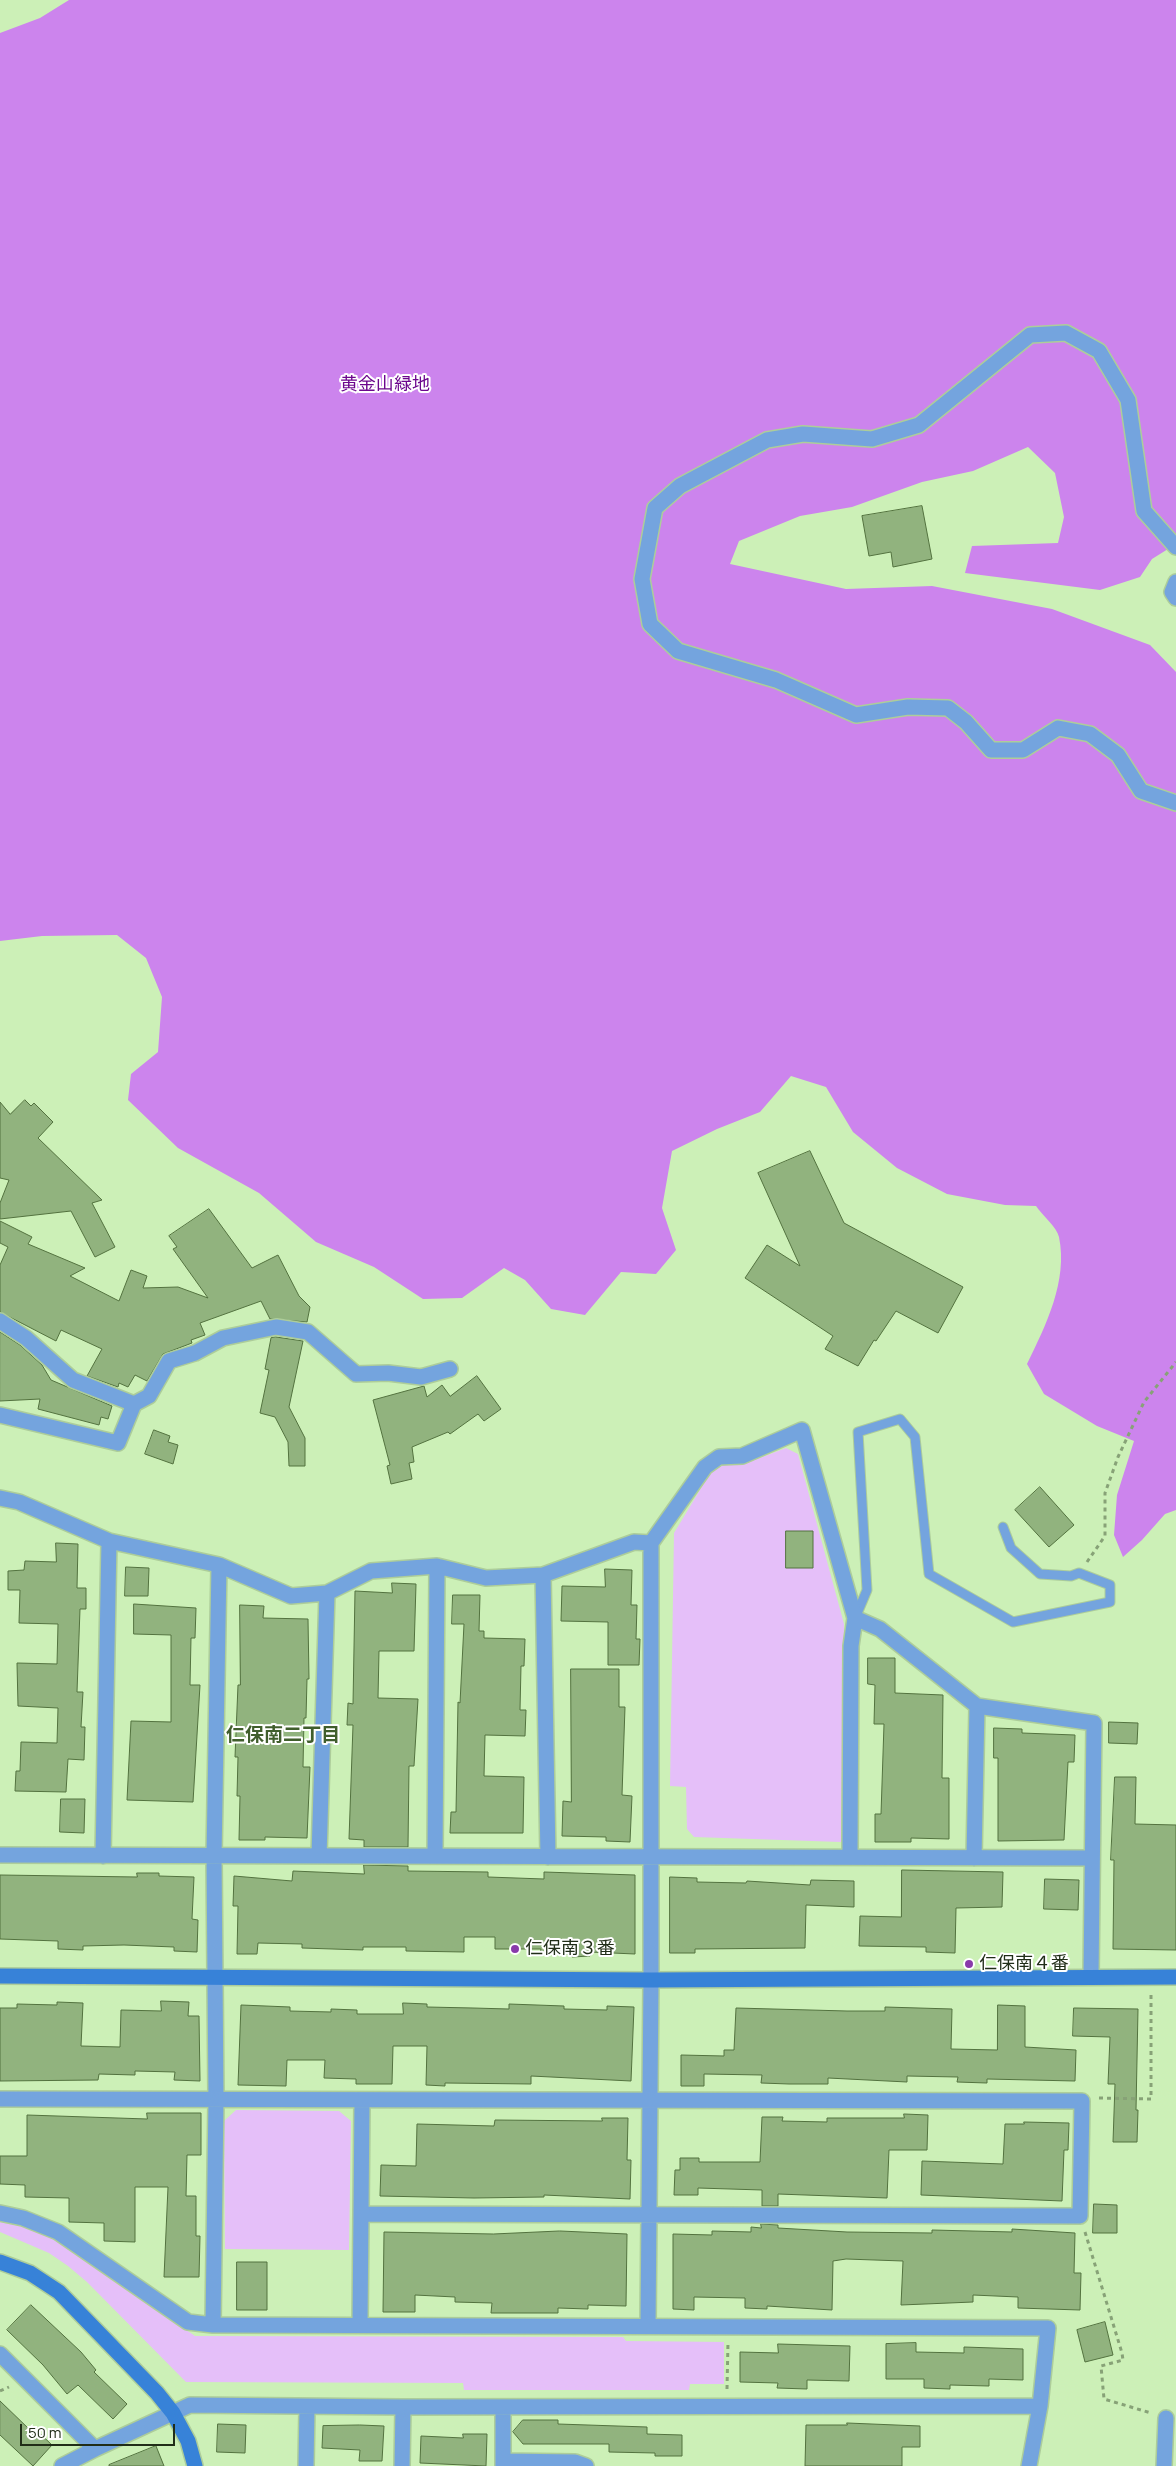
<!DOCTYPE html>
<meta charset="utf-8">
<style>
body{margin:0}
#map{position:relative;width:1176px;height:2466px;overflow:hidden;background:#ccf0b7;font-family:Manrope,sans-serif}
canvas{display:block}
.scale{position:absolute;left:20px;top:2424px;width:155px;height:22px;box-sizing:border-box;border:2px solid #202d18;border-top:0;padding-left:6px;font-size:15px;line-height:18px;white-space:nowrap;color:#202d18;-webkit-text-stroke:4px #fff;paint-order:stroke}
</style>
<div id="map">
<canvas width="1176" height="2466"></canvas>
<div class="scale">50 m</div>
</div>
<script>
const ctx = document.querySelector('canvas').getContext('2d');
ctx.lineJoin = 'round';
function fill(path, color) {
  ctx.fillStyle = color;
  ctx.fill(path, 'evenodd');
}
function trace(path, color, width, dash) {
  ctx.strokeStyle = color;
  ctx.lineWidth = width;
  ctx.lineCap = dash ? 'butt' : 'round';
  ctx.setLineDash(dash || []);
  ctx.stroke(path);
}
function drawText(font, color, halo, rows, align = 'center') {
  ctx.font = font + ' Manrope,"Noto Sans JP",sans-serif';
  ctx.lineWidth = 4;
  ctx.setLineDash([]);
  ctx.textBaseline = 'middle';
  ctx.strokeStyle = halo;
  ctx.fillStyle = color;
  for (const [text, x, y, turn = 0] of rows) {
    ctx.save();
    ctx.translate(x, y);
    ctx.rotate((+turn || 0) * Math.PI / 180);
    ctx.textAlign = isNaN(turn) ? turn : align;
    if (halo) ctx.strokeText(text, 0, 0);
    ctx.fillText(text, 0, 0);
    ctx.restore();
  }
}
fill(new Path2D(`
 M 786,1448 L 798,1454 L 844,1624 L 841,1842 L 694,1837 L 687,1829 L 686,1787 L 670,1786 L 674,1533 L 712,1470 L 726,1464 L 744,1464 Z
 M 236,2110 L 339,2111 L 351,2121 L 349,2250 L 225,2249 L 224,2121 Z
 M 0,2222 L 33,2229 L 52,2237 L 195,2336 L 623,2337 L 626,2341 L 724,2342 L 724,2384 L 690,2384 L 689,2390 L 464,2390 L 463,2383 L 186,2382 L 87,2282 L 68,2266 L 49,2253 L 0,2232 Z`), '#e5bff9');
fill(new Path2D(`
 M 69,0 L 1176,0 L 1176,544 L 1152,559 L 1140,577 L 1100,590 L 965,573 L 972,546 L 1058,543 L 1064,517 L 1055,473 L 1028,447 L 973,471 L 922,482 L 852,507 L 800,516 L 739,541 L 730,564 L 846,589 L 932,586 L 1052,609 L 1150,645 L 1176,672 L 1176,1510 L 1165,1514 L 1142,1540 L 1123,1557 L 1114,1535 L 1117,1495 L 1134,1441 L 1097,1426 L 1044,1394 L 1027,1364 C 1046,1325 1068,1281 1059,1237 C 1057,1227 1042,1215 1036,1206 L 1005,1205 L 947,1194 L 897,1168 L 853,1132 L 826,1087 L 791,1076 L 760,1112 L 717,1129 L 672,1151 L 662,1208 L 676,1250 L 656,1274 L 621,1272 L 585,1315 L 551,1309 L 525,1280 L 504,1268 L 462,1298 L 423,1299 L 374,1267 L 316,1242 L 259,1193 L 178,1148 L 128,1100 L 131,1074 L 158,1052 L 162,997 L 146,958 L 117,935 L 42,936 L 0,941 L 0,33 L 40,18 Z`), '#cc84ed');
const building = new Path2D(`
 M 922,506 L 932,559 L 893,567 L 891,552 L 869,556 L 862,516 Z
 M 25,1100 L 31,1106 L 34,1103 L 53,1122 L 38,1138 L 102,1200 L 92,1203 L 115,1247 L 95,1257 L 71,1211 L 0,1219 L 0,1203 L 9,1180 L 0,1178 L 0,1102 L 10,1114 Z
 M 810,1151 L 844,1223 L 963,1287 L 938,1333 L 896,1311 L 876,1341 L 874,1340 L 858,1366 L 825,1349 L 833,1336 L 745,1278 L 767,1245 L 800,1266 L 758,1173 Z
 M 209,1209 L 252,1268 L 278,1255 L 299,1296 L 310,1307 L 307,1322 L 270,1319 L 261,1301 L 200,1323 L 205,1335 L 191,1340 L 192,1343 L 163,1354 L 147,1381 L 135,1375 L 128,1387 L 119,1383 L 118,1387 L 87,1376 L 102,1349 L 61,1330 L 56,1341 L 0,1312 L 0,1265 L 8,1247 L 0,1243 L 0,1221 L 32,1237 L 28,1244 L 85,1268 L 70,1276 L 119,1301 L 131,1270 L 147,1276 L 143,1288 L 178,1287 L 208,1298 L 173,1249 L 177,1247 L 169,1236 Z
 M 0,1332 L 20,1345 L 42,1365 L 51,1380 L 112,1406 L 108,1419 L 101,1417 L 99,1425 L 38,1409 L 40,1399 L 0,1401 Z
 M 276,1337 L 303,1341 L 289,1407 L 305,1438 L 305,1466 L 289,1466 L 288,1442 L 275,1417 L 260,1413 L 269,1370 L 265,1369 L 271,1338 Z
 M 477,1376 L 501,1409 L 484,1421 L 478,1414 L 450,1434 L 448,1432 L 412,1447 L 414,1462 L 409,1463 L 412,1479 L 391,1484 L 387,1466 L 390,1465 L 373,1400 L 424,1386 L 427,1397 L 442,1385 L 450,1396 Z
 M 154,1430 L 170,1436 L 168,1442 L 178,1445 L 173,1464 L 145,1454 Z
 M 1040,1487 L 1074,1525 L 1049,1547 L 1015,1510 Z
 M 786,1531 L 813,1531 L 813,1568 L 786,1568 Z
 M 56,1543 L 78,1544 L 77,1588 L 86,1588 L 86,1609 L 80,1609 L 77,1692 L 83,1692 L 81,1727 L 85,1727 L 84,1760 L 68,1759 L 66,1792 L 15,1791 L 16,1771 L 20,1771 L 21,1742 L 57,1743 L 58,1708 L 18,1706 L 17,1663 L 57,1664 L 58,1624 L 19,1623 L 20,1590 L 8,1590 L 8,1571 L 24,1570 L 25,1561 L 56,1562 Z
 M 126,1567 L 149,1568 L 148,1596 L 125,1596 Z
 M 605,1569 L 632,1570 L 631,1605 L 637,1605 L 636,1639 L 640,1639 L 639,1665 L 608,1665 L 608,1622 L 561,1621 L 562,1586 L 605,1587 Z
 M 392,1583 L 416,1584 L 414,1651 L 379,1651 L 378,1698 L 418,1699 L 414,1766 L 409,1766 L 408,1847 L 364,1847 L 364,1840 L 349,1839 L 353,1725 L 347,1725 L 348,1703 L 353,1704 L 355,1591 L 392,1593 Z
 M 453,1595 L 480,1595 L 479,1631 L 484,1631 L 484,1638 L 525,1639 L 524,1666 L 521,1666 L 520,1710 L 526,1710 L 525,1736 L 485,1735 L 484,1776 L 524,1777 L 523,1833 L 450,1833 L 451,1812 L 456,1812 L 458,1702 L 460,1703 L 464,1624 L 452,1624 Z
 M 134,1604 L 196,1608 L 195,1638 L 191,1638 L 190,1685 L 200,1685 L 193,1802 L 127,1800 L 131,1721 L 171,1722 L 171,1635 L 134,1634 Z
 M 240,1605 L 264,1606 L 263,1618 L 308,1619 L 309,1679 L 307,1679 L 306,1718 L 304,1718 L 303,1767 L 310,1767 L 307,1838 L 265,1837 L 265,1840 L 239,1840 L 240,1796 L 237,1796 L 238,1757 L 235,1757 L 238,1685 L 240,1685 Z
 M 868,1658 L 895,1658 L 895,1693 L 943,1695 L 942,1778 L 949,1778 L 949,1839 L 911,1838 L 911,1842 L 875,1842 L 875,1814 L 881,1814 L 884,1724 L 874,1724 L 875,1685 L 868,1684 Z
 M 571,1669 L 619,1669 L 619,1707 L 625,1707 L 622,1795 L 632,1796 L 630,1842 L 606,1841 L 606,1837 L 562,1836 L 563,1801 L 571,1802 Z
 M 1109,1722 L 1138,1723 L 1137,1744 L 1109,1743 Z
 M 994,1728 L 1022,1729 L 1022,1733 L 1075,1735 L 1074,1762 L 1068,1762 L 1064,1840 L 998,1841 L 998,1758 L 994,1758 Z
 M 1115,1777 L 1136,1777 L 1135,1824 L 1176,1825 L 1176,1950 L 1113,1949 L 1114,1860 L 1111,1860 Z
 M 61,1799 L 85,1799 L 84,1833 L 60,1832 Z
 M 364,1865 L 408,1866 L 408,1871 L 488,1872 L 488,1877 L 544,1879 L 544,1872 L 635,1875 L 635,1954 L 590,1952 L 590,1956 L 572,1957 L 572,1954 L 540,1953 L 541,1949 L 495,1949 L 495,1937 L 464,1937 L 464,1952 L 406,1951 L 406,1947 L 363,1947 L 363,1950 L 302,1948 L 302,1944 L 258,1943 L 257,1954 L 237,1954 L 238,1906 L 233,1906 L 234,1876 L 292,1881 L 293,1871 L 364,1874 Z
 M 902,1870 L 1003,1872 L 1002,1907 L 956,1908 L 955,1953 L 926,1952 L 926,1947 L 859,1946 L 860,1916 L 901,1917 Z
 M 137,1873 L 159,1873 L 159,1876 L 194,1877 L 192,1919 L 198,1920 L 197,1952 L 174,1951 L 174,1947 L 124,1945 L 83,1946 L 83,1950 L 58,1949 L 58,1941 L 0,1939 L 0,1875 L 137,1877 Z
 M 670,1877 L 697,1878 L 697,1882 L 746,1883 L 747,1881 L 810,1885 L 811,1880 L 854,1881 L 854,1907 L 806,1905 L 805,1948 L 695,1949 L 695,1953 L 670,1953 Z
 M 1045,1879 L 1079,1880 L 1078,1910 L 1044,1909 Z
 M 161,2001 L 189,2002 L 188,2016 L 199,2016 L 200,2081 L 174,2080 L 175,2072 L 135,2071 L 135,2075 L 99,2074 L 98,2080 L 0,2081 L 0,2008 L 17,2008 L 17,2004 L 57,2005 L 57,2002 L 83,2003 L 81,2046 L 120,2047 L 121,2010 L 161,2011 Z
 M 403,2003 L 427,2004 L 427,2007 L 473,2008 L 509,2009 L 509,2004 L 564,2006 L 564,2009 L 607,2010 L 607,2006 L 634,2007 L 631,2081 L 531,2076 L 531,2084 L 445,2083 L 445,2086 L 426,2085 L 427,2046 L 393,2046 L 392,2084 L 356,2084 L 356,2079 L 324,2078 L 325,2060 L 287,2060 L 286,2086 L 238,2085 L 241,2005 L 290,2007 L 290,2011 L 331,2012 L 331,2009 L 357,2010 L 357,2014 L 403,2014 Z
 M 998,2005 L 1025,2006 L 1025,2047 L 1076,2050 L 1075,2081 L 987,2079 L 987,2083 L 957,2082 L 958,2077 L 907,2076 L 907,2082 L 828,2078 L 828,2084 L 789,2084 L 761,2083 L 762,2075 L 704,2074 L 704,2086 L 681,2086 L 681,2055 L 724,2056 L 724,2050 L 734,2050 L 736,2008 L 847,2011 L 885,2011 L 885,2007 L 952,2009 L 951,2049 L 997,2050 Z
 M 1074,2008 L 1138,2009 L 1136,2110 L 1138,2110 L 1137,2142 L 1113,2142 L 1115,2084 L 1108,2084 L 1110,2037 L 1073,2036 Z
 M 147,2113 L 201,2113 L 201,2155 L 187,2155 L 186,2196 L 196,2196 L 196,2236 L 200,2236 L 199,2277 L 164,2277 L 168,2187 L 135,2187 L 135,2242 L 104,2241 L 104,2223 L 69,2222 L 69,2198 L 25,2197 L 25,2185 L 0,2184 L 0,2156 L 27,2156 L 27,2115 L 147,2119 Z
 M 904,2114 L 928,2115 L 927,2150 L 889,2150 L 887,2198 L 778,2194 L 778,2206 L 762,2206 L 762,2190 L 698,2188 L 698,2195 L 674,2195 L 675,2170 L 680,2170 L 680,2158 L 699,2158 L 699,2162 L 760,2162 L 762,2117 L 783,2117 L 782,2121 L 827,2122 L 827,2118 L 904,2118 Z
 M 602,2118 L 628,2118 L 627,2160 L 631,2160 L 630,2199 L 544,2195 L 544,2197 L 474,2198 L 380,2196 L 381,2165 L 416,2166 L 417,2124 L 494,2126 L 495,2120 L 602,2121 Z
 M 1024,2122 L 1069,2123 L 1068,2150 L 1064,2150 L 1062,2201 L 921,2195 L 922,2161 L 1003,2164 L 1005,2124 L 1024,2124 Z
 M 1094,2204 L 1117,2205 L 1117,2233 L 1093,2233 Z
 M 761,2224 L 778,2225 L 778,2228 L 847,2232 L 932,2233 L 932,2230 L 1012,2232 L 1012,2229 L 1075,2233 L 1074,2273 L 1081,2273 L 1080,2310 L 1018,2308 L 1018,2297 L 973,2295 L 973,2302 L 901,2305 L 903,2261 L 846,2259 L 833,2261 L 832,2310 L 767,2306 L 767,2309 L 745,2308 L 745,2298 L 694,2297 L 694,2310 L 673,2309 L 673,2234 L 712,2235 L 712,2231 L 751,2232 L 751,2227 L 761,2228 Z
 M 560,2231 L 627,2234 L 626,2306 L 588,2305 L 588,2309 L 558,2308 L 558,2313 L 491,2313 L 492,2303 L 455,2302 L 455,2297 L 415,2295 L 415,2312 L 383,2312 L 384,2232 L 493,2234 Z
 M 237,2262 L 267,2262 L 267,2310 L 237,2310 Z
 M 31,2305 L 81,2352 L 96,2370 L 94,2372 L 127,2404 L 113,2419 L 78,2385 L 67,2394 L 43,2365 L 7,2330 Z
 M 1105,2322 L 1113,2355 L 1085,2362 L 1077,2330 Z
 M 916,2343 L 916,2352 L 964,2353 L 964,2347 L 1023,2349 L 1023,2380 L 989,2379 L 989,2386 L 950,2385 L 950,2389 L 924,2388 L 924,2379 L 886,2379 L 886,2344 Z
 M 778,2344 L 850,2346 L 849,2381 L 807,2380 L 807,2389 L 777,2388 L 778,2383 L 740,2382 L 740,2352 L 778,2353 Z
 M 0,2401 L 29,2429 L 32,2426 L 52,2445 L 33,2466 L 0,2435 Z
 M 523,2420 L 558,2420 L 558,2424 L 647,2427 L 647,2434 L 682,2435 L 682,2456 L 655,2456 L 655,2453 L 609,2452 L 609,2444 L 523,2444 L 513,2432 Z
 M 847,2423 L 920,2426 L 920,2447 L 902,2447 L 902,2466 L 805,2466 L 806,2425 L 847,2425 Z
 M 218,2424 L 246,2425 L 245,2453 L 217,2452 Z
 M 360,2425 L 384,2426 L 382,2461 L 359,2461 L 360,2450 L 322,2448 L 323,2426 Z
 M 463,2434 L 487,2434 L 486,2466 L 420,2463 L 421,2436 L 463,2438 Z
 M 156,2446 L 164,2466 L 109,2466 L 109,2465 Z`);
fill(building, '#91b37e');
trace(building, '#53723f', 1);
const lane = new Path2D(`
 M 856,1616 L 867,1590 L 858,1432 L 900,1419 L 915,1437 L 929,1574 L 1013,1622 L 1110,1602 L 1110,1585 L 1079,1573 L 1071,1576 L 1040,1574 L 1011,1548 L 1003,1527`);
const street = new Path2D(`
 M 1176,547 L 1144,511 L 1128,400 L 1099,351 L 1066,333 L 1030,335 L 919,425 L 872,439 L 803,434 L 767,440 L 680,486 L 655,508 L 642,579 L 650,624 L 678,651 L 776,680 L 856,715 L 908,707 L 948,708 L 966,722 L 991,750 L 1023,750 L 1058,728 L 1090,734 L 1118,755 L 1141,791 L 1176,803
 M 1176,582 L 1172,592 L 1176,598
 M 0,1321 L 26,1338 L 73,1380 L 134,1404 L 149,1396 L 169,1361 L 195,1353 L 223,1338 L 276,1327 L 308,1332 L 356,1374 L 388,1373 L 421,1377 L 450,1369
 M 0,1415 L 118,1443 L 134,1404
 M 0,1498 L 19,1502 L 109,1541 L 219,1565 L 291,1596 L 327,1593 L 371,1571 L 437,1566 L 486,1578 L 543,1575 L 634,1542 L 651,1543 L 705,1467 L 719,1457 L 742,1456 L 802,1430 L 855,1618 L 880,1629 L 977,1706 L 1094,1723 L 1091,1976
 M 543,1575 L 548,1857
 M 0,1855 L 1092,1858
 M 103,1856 L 109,1541
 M 319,1856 L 327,1593
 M 435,1856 L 437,1566
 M 850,1857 L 851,1646 L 855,1618
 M 974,1858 L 977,1706
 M 0,2099 L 1082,2101 L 1080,2216 L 362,2214
 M 0,2213 L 23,2218 L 58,2232 L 188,2322 L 213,2325 L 1048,2328 L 1040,2406 L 1029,2466
 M 213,2325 L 216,2099 L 214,1856 L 219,1565
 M 360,2325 L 362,2100
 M 648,2326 L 651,1980 L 651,1543
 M 0,2354 L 95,2449 L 190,2405 L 403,2407 L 1040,2406
 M 503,2407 L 503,2466
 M 504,2461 L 575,2462 L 586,2466
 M 62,2466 L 95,2449
 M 306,2466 L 307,2407
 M 402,2466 L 403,2407
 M 1164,2466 L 1166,2418`);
const secondary = new Path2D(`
 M 0,1976 L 651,1980 L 1176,1977
 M 0,2262 L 30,2273 L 59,2292 L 157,2393 L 173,2413 L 188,2441 L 195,2466`);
trace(lane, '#adcd9a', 11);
trace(street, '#adcd9a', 18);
trace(secondary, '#adcd9a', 18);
trace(new Path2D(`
 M 1087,1562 L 1105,1536 L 1105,1493 L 1118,1457 L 1144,1402 L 1176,1362
 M 1099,2098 L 1151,2099 L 1151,1995
 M 1085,2232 L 1122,2353 L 1123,2360 L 1101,2366 L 1104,2399 L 1151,2413
 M 727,2389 L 728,2342
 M 0,2391 L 9,2387`), '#87a277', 3, [4, 4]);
trace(lane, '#74a4de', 9);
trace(street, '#74a4de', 15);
trace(secondary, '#3782d8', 15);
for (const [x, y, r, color] of [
 [515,1949,5,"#893aaa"],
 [969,1964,5,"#893aaa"]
]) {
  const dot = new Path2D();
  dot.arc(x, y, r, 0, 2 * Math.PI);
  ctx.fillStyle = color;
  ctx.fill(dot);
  trace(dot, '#fff', 2);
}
drawText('18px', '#6c078d', '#fff', [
 ["黄金山緑地",385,385]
]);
drawText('18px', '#202d18', '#fff', [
 ["仁保南３番",525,1949],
 ["仁保南４番",979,1964]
], 'left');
drawText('bold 19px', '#405e2c', '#fff', [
 ["仁保南二丁目",283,1736]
]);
</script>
